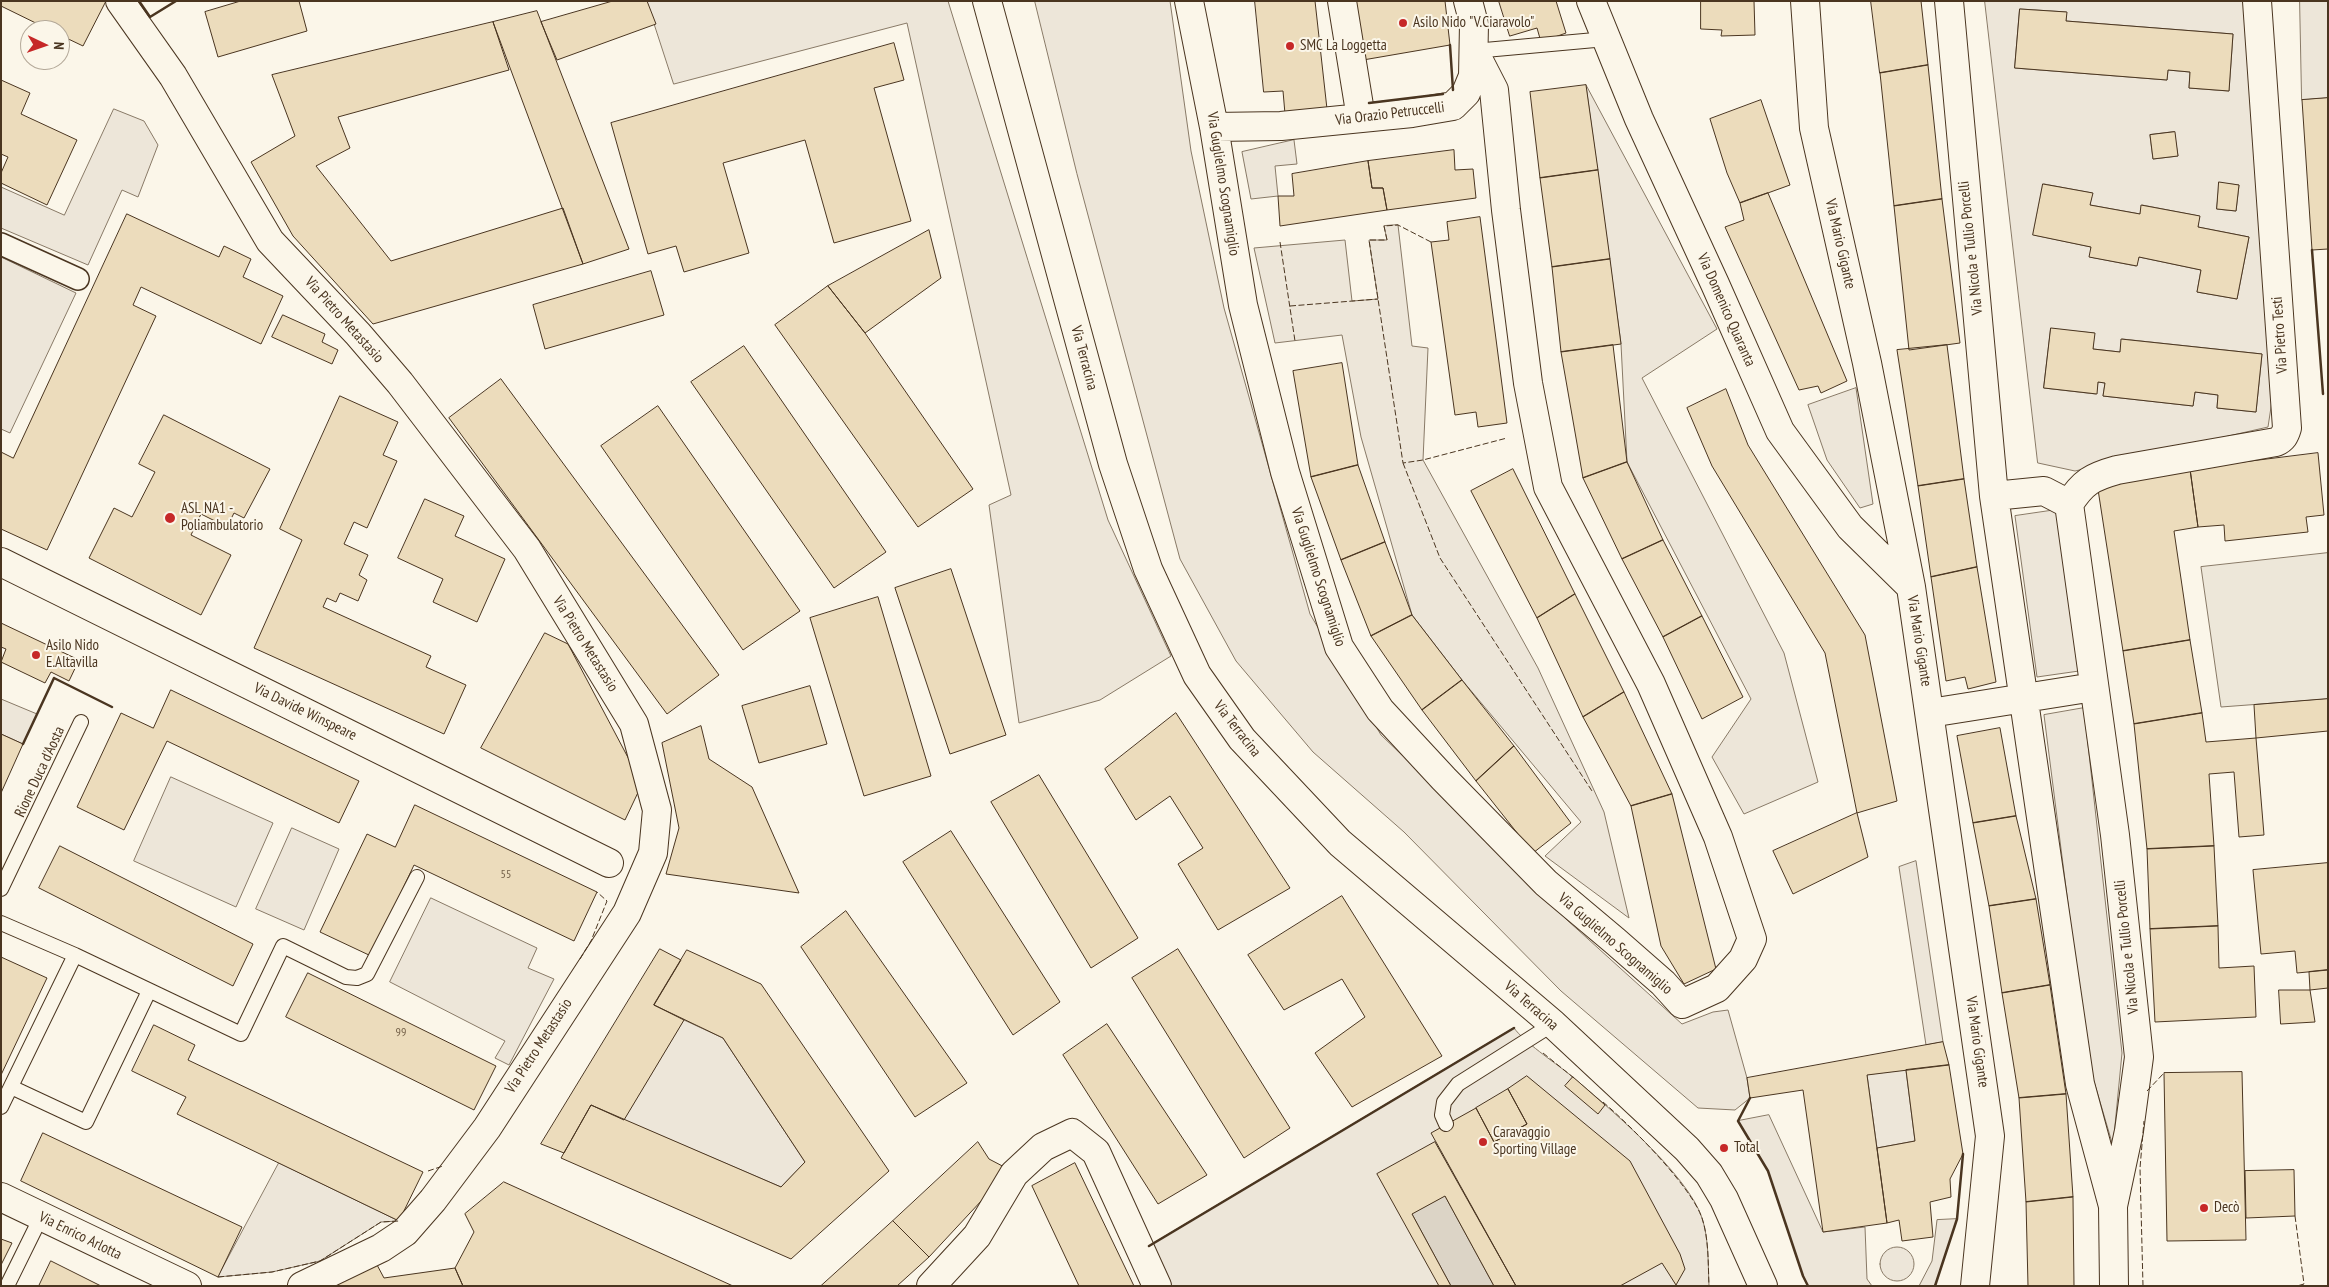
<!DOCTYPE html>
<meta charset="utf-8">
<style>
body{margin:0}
#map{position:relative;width:2329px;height:1287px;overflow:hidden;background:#fbf6e9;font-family:"PT Sans Narrow",sans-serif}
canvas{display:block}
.frame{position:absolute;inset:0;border:2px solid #4a3520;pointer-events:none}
.north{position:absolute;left:20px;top:20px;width:50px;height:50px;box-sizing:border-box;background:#fbf6e9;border:1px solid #b4a999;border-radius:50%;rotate:93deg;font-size:14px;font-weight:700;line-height:20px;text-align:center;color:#4a3520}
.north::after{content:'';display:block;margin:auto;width:18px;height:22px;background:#c62828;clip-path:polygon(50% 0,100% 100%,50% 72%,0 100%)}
</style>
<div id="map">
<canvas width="2329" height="1287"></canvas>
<div class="frame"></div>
<div class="north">N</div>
</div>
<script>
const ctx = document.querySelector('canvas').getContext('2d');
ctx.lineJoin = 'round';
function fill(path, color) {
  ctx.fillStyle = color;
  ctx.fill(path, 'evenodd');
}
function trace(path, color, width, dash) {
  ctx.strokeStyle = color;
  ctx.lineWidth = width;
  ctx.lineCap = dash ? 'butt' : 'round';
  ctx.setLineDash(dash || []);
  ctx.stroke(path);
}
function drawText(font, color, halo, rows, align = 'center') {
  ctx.font = font + ' "PT Sans Narrow",sans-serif';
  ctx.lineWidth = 4;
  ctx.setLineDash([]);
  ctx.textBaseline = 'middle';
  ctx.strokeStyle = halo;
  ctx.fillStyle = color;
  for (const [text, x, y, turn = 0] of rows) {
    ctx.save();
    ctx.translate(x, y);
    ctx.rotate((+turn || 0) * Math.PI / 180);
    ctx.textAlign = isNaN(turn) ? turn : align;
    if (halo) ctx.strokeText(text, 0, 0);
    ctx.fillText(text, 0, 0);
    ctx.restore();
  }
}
const green = new Path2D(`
 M 647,1 L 948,1 L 1108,520 L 1171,656 L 1100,700 L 1019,723 L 989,505 L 1011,495 L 907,23 L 674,84 Z
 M 1035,1 L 1170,1 L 1191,151 L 1224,308 L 1310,614 L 1381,735 L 1471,821 L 1567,920 L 1682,1024 L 1713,1012 L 1728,1010 L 1747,1078 L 1750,1098 L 1735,1110 L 1698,1108 L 1561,991 L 1404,832 L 1313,752 L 1236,661 L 1180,559 L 1077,174 Z
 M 1985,1 L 2257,1 L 2281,341 L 2268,427 L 2075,471 L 2038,463 ZM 2020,9 L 2066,12 L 2066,21 L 2233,34 L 2229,91 L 2189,88 L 2190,72 L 2168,70 L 2167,80 L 2015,68 ZM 2174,132 L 2178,156 L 2153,159 L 2150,135 ZM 2220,183 L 2239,185 L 2236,211 L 2217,209 ZM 2044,184 L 2092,193 L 2090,205 L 2140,214 L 2142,205 L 2199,216 L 2198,227 L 2249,237 L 2237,299 L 2197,292 L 2201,270 L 2139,257 L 2136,266 L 2090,257 L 2091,247 L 2034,235 ZM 2051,329 L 2094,333 L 2093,349 L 2120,352 L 2122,339 L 2262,354 L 2256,412 L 2217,408 L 2218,395 L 2195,392 L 2193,406 L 2103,396 L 2105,383 L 2098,382 L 2096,394 L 2044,388 Z
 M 2300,1 L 2328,1 L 2328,98 L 2302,100 Z
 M 1586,85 L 1717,329 L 1642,378 L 1784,653 L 1818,782 L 1744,814 L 1712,757 L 1751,699 L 1627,462 L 1621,344 Z
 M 114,109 L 144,121 L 158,145 L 138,197 L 122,190 L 88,265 L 1,228 L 1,187 L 64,215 Z
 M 1294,140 L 1297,164 L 1275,166 L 1278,196 L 1251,199 L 1242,152 Z
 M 1398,225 L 1412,346 L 1428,348 L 1423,460 L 1538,668 L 1604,812 L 1629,918 L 1545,856 L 1581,822 L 1462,680 L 1412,615 L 1361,437 L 1342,335 L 1275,343 L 1254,248 L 1345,240 L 1352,301 L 1378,299 L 1369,240 L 1387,240 L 1384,226 Z
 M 1,257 L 76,293 L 10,433 L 1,429 Z
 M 1856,388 L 1873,504 L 1860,508 L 1827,460 L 1808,405 Z
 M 2056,510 L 2079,671 L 2037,677 L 2015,516 Z
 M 1,699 L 37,714 L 23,744 L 1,734 Z
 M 2084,708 L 2122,1053 L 2113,1146 L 2088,1061 L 2044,715 Z
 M 171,777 L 273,823 L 236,907 L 134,861 Z
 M 292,828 L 339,849 L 304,930 L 256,909 Z
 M 1916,861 L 1943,1042 L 1926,1045 L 1899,867 Z
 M 431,898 L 537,948 L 528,968 L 554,979 L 509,1065 L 495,1058 L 505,1041 L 390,982 Z
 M 684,1020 L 723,1038 L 805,1162 L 781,1187 L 624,1120 Z
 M 1514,1028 C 1524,1042 1554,1062 1569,1074 C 1605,1104 1688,1174 1702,1218 C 1709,1239 1708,1264 1709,1286 L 1167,1286 L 1149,1246 Z
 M 1906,1070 L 1915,1141 L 1877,1148 L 1867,1075 Z
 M 1769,1115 L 1823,1232 L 1865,1227 L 1867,1279 L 1872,1286 L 1808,1286 L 1803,1276 L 1768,1171 L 1738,1121 Z
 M 279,1163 L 399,1221 L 381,1222 L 320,1261 L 272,1272 L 218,1277 Z
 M 1957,1219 L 1935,1286 L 1919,1286 L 1932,1261 L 1937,1220 Z
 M1880 1264a17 17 0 1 1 34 0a17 17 0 1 1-34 0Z`);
fill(green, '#ede6d9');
trace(green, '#887966', 1);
const parking = new Path2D(`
 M 2328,553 L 2328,699 L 2221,707 L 2201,567 Z`);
fill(parking, '#ede7d9');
trace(parking, '#887966', 1);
const water = new Path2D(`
 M 1445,1196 L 1494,1286 L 1451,1286 L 1412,1214 Z`);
fill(water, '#dcd4c6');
trace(water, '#887966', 1);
const building = new Path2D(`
 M 1,1 L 106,1 L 83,46 L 60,35 L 60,30 L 50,30 L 1,6 Z
 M 241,1 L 299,1 L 307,31 L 218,57 L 205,12 Z
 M 613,1 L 647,1 L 656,24 L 557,60 L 541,22 Z
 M 1255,1 L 1315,1 L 1327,109 L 1285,114 L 1283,91 L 1264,92 Z
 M 1355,1 L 1445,1 L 1450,45 L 1363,60 Z
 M 1499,1 L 1556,1 L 1566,33 L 1541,42 L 1537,28 L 1510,36 Z
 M 1701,1 L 1754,1 L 1755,35 L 1721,36 L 1722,30 L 1701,29 Z
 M 1871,1 L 1921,1 L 1928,65 L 1880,73 Z
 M 2020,9 L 2067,12 L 2066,21 L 2233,34 L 2229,91 L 2189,88 L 2190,72 L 2168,70 L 2167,80 L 2015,68 Z
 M 537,11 L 629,249 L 583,264 L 493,22 Z
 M 493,22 L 509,70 L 338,117 L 350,148 L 316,166 L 391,261 L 563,208 L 583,264 L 373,324 L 293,236 L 251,162 L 295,136 L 272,75 Z
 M 894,43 L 904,80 L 874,88 L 911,221 L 834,243 L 805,140 L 723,163 L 749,253 L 684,272 L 676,246 L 648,254 L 611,123 Z
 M 1928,65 L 1942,199 L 1894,206 L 1880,73 Z
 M 1,80 L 30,93 L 21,114 L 77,140 L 47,205 L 1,183 L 1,173 L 8,157 L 1,154 Z
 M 1586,85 L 1598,170 L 1540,178 L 1530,92 Z
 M 2328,98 L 2328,249 L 2312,250 L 2302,100 Z
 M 1761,100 L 1790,185 L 1740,203 L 1727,173 L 1710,119 Z
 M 2175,132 L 2178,156 L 2153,159 L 2150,135 Z
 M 1454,150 L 1455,170 L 1473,169 L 1476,198 L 1387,210 L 1383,188 L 1372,188 L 1368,161 Z
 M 1368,161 L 1372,188 L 1383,188 L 1387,210 L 1280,226 L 1278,196 L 1294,196 L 1292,174 Z
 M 1598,170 L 1610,259 L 1552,267 L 1540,178 Z
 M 2219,182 L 2239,185 L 2236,211 L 2217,209 Z
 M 2043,184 L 2093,193 L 2090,205 L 2140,214 L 2141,205 L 2200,216 L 2198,227 L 2249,237 L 2237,299 L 2197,292 L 2201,270 L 2139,257 L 2137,266 L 2089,257 L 2091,247 L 2033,235 Z
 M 1768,193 L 1847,381 L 1821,393 L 1818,386 L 1799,390 L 1725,227 L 1744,220 L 1740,203 Z
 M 1942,199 L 1960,343 L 1909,350 L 1894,206 Z
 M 127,214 L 219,257 L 224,246 L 251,259 L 243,277 L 283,296 L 261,344 L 141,287 L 133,305 L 156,316 L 47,550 L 1,529 L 1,452 L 13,458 Z
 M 1480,217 L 1507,423 L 1478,427 L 1476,412 L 1455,415 L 1431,242 L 1449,240 L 1447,222 Z
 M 929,230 L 941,278 L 865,333 L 828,286 Z
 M 1610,259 L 1621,344 L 1561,352 L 1552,267 Z
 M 651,271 L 664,315 L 545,349 L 533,305 Z
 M 828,286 L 865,333 L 973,489 L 918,527 L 775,325 Z
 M 283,315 L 325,334 L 322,342 L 338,350 L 332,364 L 272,337 Z
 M 2051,328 L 2095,333 L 2093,349 L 2120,352 L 2121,339 L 2262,354 L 2256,412 L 2217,408 L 2218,395 L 2195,392 L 2193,406 L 2103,396 L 2105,383 L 2098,382 L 2097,394 L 2044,388 Z
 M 1613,345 L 1627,462 L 1583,478 L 1561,352 Z
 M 1947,345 L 1964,479 L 1918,486 L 1897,350 Z
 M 744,346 L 886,552 L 834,588 L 691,382 Z
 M 1342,363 L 1358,465 L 1311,477 L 1293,371 Z
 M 501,379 L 719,675 L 667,714 L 449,418 Z
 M 1726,389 L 1748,445 L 1865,635 L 1897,801 L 1857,813 L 1825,653 L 1712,466 L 1687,408 Z
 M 340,396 L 398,422 L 383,455 L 397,461 L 367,528 L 354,522 L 344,544 L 368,555 L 359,575 L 367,580 L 358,601 L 340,593 L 336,602 L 327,598 L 323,607 L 431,656 L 426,667 L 466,685 L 444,734 L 254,648 L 302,540 L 280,529 Z
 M 658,406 L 800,611 L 743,650 L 601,446 Z
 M 164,415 L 270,469 L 244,518 L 234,513 L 227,527 L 201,514 L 191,535 L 231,555 L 201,615 L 89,558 L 114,508 L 132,517 L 155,472 L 139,464 Z
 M 2318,453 L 2324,515 L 2306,517 L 2308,532 L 2225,541 L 2224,525 L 2198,527 L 2190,469 Z
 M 1627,462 L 1663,540 L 1622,559 L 1583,478 Z
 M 1358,465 L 1385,542 L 1341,560 L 1311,477 Z
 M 1513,469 L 1575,594 L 1537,618 L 1471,491 Z
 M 2190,469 L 2198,527 L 2174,531 L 2190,640 L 2123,651 L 2097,483 Z
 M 1964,479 L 1977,567 L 1931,577 L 1918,486 Z
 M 425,499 L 464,516 L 455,536 L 505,559 L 477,622 L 433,602 L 443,579 L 398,558 Z
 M 1663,540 L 1702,616 L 1663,637 L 1622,559 Z
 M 1385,542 L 1412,615 L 1371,636 L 1341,560 Z
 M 1977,567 L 1996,682 L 1968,689 L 1965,677 L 1946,681 L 1931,577 Z
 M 951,569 L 1006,735 L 950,754 L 895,588 Z
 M 1575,594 L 1624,692 L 1583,717 L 1537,618 Z
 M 878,597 L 931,776 L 864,796 L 810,618 Z
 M 1412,615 L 1462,680 L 1422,710 L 1371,636 Z
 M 1702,616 L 1743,697 L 1702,719 L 1663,637 Z
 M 1,623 L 79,660 L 69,681 L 51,672 L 45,683 L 1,662 L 6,649 L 1,647 Z
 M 545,633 L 568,644 L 642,784 L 625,820 L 481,748 Z
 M 2190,640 L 2202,713 L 2134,724 L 2123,651 Z
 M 1462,680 L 1514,746 L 1476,781 L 1422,710 Z
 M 810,686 L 827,744 L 759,763 L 742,706 Z
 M 171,690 L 359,781 L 339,823 L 167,741 L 124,830 L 77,807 L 121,713 L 153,728 Z
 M 1624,692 L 1672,794 L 1631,806 L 1583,717 Z
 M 2328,699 L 2328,731 L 2256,738 L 2254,705 Z
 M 1176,713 L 1290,888 L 1218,930 L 1178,864 L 1203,848 L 1170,796 L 1136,820 L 1105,769 Z
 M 2202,713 L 2206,742 L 2256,738 L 2264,835 L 2239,837 L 2234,772 L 2209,774 L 2214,846 L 2147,849 L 2134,724 Z
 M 701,726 L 709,759 L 752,787 L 799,893 L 666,874 L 679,828 L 662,743 Z
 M 2000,728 L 2016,816 L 1973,823 L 1957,736 Z
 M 1,734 L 23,744 L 1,793 Z
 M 1514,746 L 1571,823 L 1533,853 L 1476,781 Z
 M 1039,775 L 1138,938 L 1091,968 L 991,802 Z
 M 1672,794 L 1716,969 L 1684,984 L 1661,946 L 1631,806 Z
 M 415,805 L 597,892 L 574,941 L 414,865 L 371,956 L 320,932 L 367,834 L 395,847 Z
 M 1857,813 L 1868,857 L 1793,894 L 1773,851 Z
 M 2016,816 L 2036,899 L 1989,906 L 1973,823 Z
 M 951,831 L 1060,1002 L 1013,1035 L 903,862 Z
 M 60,846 L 253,944 L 233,986 L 39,888 Z
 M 2214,846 L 2218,926 L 2150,929 L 2147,849 Z
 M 2328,863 L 2328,970 L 2297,973 L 2295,951 L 2261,954 L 2253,870 Z
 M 1342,896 L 1442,1056 L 1352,1107 L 1315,1053 L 1365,1017 L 1342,979 L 1284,1010 L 1248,955 Z
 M 2036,899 L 2050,985 L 2002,993 L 1989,906 Z
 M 846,911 L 967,1083 L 915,1117 L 801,947 Z
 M 2218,926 L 2219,968 L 2254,966 L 2256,1017 L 2155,1022 L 2150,929 Z
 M 660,949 L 681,960 L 654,1005 L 684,1020 L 624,1120 L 591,1105 L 564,1153 L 541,1144 Z
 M 1178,949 L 1290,1128 L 1244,1158 L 1132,978 Z
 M 687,950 L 761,984 L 889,1171 L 791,1259 L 561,1158 L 591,1105 L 781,1187 L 805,1162 L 723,1038 L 654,1005 Z
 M 1,957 L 47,978 L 1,1075 Z
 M 2328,970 L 2328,988 L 2310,990 L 2309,972 Z
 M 308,973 L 496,1066 L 474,1110 L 286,1017 Z
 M 2050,985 L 2066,1094 L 2019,1098 L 2002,993 Z
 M 2279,990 L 2310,990 L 2315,1022 L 2281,1024 Z
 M 1107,1024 L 1207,1175 L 1158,1204 L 1063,1055 Z
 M 154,1025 L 195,1045 L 188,1060 L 423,1172 L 399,1221 L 177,1114 L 186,1097 L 132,1071 Z
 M 1943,1042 L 1949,1065 L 1867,1075 L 1887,1223 L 1823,1232 L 1803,1090 L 1750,1098 L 1747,1078 Z
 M 1949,1065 L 1963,1154 L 1950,1179 L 1951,1197 L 1930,1202 L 1933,1237 L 1902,1241 L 1899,1220 L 1887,1223 L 1877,1148 L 1915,1141 L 1906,1070 Z
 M 2242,1072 L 2246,1240 L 2167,1241 L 2164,1073 Z
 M 1527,1076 L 1630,1161 L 1680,1254 L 1685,1269 L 1676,1285 L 1662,1263 L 1620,1286 L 1516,1286 L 1431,1133 L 1476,1108 L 1494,1142 L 1527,1124 L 1508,1089 Z
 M 1573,1077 L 1605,1105 L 1598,1114 L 1565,1086 Z
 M 1508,1089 L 1527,1124 L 1494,1142 L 1476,1108 Z
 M 2066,1094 L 2073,1197 L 2026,1202 L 2019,1098 Z
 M 43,1133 L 242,1227 L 218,1277 L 21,1181 Z
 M 978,1142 L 989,1159 L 1010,1170 L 929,1257 L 893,1221 Z
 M 1435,1142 L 1516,1286 L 1494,1286 L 1445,1196 L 1412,1214 L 1451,1286 L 1439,1286 L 1377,1174 Z
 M 1075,1163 L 1134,1286 L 1079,1286 L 1032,1186 Z
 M 2294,1170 L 2295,1216 L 2246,1218 L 2245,1171 Z
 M 504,1182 L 733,1286 L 463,1286 L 455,1268 L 474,1232 L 465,1214 Z
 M 2073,1197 L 2074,1286 L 2028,1286 L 2026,1202 Z
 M 893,1221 L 929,1257 L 897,1286 L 821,1286 Z
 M 1,1239 L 12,1243 L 1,1265 Z
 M 51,1261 L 101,1286 L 39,1286 Z
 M 376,1263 L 384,1278 L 455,1268 L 463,1286 L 326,1286 Z`);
fill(building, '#ecdcbc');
trace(building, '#4a3520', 1);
const service = new Path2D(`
 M 1474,51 L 1606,39
 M 1,889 L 81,722
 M 1,923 L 75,955 L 1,1107
 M 75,955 L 241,1034 L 283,946 L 346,977 L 357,978 L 367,974 L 417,877
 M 11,1087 L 86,1122 L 149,991
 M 1446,1124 L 1442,1115 L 1444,1102 L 1458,1084 L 1553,1024
 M 7,1286 L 41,1217`);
const pedestrian = new Path2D(`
 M 1,244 L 78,279`);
const minor = new Path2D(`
 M 120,1 L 173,76 L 270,241 L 358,334 L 400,383 L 527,549 L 634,724 L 657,810 L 653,853 L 627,913 L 487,1128 L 433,1200 L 405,1232 L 381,1248 L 302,1286
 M 1189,1 L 1214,127 L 1243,305 L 1285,472 L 1339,647 L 1380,710 L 1444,779 L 1546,883 L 1615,941 L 1663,983 L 1682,1004 L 1717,988 L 1743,959 L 1752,939 L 1718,837 L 1651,684 L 1548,487 L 1528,383 L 1506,210 L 1494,90 L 1474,51
 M 1342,1 L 1361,118
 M 1591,1 L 1639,119 L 1715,284 L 1780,431 L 1850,527 L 1911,587
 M 1805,1 L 1814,128 L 1867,363 L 1911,587 L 1990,1136 L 1975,1286
 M 1949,1 L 1994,496 L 2080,1084 L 2113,1206
 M 1214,127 L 1281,126 L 1412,113 L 1453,106 L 1466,93 L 1473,76 L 1474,24 L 1468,1
 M 1994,496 L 2044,491 L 2069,504 L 2115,835 L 2139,1057 L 2129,1131 L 2113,1206 L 2114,1286
 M 2069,504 C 2083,482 2092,477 2117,470 L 2276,442 C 2283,439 2285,435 2287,428 L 2257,1
 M 1,562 L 609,863
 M 1930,713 L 2094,687
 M 931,1286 L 977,1236 L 1014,1174 L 1043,1147 L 1072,1133 L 1096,1152 L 1157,1286`);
const tertiary = new Path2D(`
 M 1,1197 L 187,1286`);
const secondary = new Path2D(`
 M 987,1 L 1113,464 L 1148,569 L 1197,675 L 1242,739 L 1340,843 L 1553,1024 L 1687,1149 L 1709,1174 L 1724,1199 L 1763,1286`);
trace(service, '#4a3520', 16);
trace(pedestrian, '#4a3520', 24);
trace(minor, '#4a3520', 30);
trace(tertiary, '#4a3520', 30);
trace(secondary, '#4a3520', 30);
trace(service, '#fbf6e9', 14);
trace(pedestrian, '#fbf6e9', 21);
trace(minor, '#fbf6e9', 28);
trace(tertiary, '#fbf6e9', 28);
trace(secondary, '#fbf6e9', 28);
trace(new Path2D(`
 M 1280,242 L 1295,341
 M 1431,242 L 1398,225 L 1384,226 L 1387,240 L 1369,240 L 1403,463 L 1423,460 L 1507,438
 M 1290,306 L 1378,299
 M 1403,463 L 1440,558 L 1592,791
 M 580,959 L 591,941 L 607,901 L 597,892
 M 1543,1053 L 1574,1078
 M 2147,1091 L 2164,1073
 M 1603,1102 C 1630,1125 1691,1186 1702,1218 C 1709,1239 1708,1264 1709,1286
 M 428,1171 L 443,1166
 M 2295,1216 L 2304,1284 L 2297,1286
 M 218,1277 L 272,1272 L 320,1261 L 381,1222 L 399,1221
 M 2143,1286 L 2140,1168 L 2144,1121`), '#4a3520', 1, [6, 2.5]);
trace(new Path2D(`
 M 139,1 L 150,17 L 176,1
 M 1450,45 L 1453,90
 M 1369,103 L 1443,94
 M 2312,250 L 2323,394
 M 23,744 L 54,678 L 112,707
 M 1750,1098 L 1738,1121 L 1768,1171 L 1803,1276 L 1808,1286
 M 1149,1246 L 1514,1028
 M 1935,1286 L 1957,1219 L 1963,1154`), '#4a3520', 2.5);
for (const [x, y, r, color] of [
 [1403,23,5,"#c62828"],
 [1290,46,5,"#c62828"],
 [170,518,6,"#c62828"],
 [36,655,5,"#c62828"],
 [1483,1142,5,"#c62828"],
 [1724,1148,5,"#c62828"],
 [2204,1208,5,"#c62828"]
]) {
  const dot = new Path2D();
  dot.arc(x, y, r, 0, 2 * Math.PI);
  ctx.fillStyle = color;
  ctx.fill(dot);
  trace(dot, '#fbf6e9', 2);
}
drawText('12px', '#725f47', null, [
 ["55",506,875],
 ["99",401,1033]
]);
drawText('15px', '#4a3520', '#fbf6e9', [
 ["Asilo Nido \"V.Ciaravolo\"",1413,23],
 ["SMC La Loggetta",1300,46],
 ["ASL NA1 -",181,509],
 ["Poliambulatorio",181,526],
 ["Asilo Nido",46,646],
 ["E.Altavilla",46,663],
 ["Caravaggio",1493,1133],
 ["Sporting Village",1493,1150],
 ["Total",1734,1148],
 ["Decò",2214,1208]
], 'left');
drawText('15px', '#4a3520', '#fbf6e9', [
 ["Via Orazio Petruccelli",1390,114,-7],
 ["Via Guglielmo Scognamiglio",1223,184,81],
 ["Via Mario Gigante",1840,244,77],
 ["Via Nicola e Tullio Porcelli",1971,248,-96],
 ["Via Domenico Quaranta",1726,310,66],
 ["Via Pietro Metastasio",344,320,48],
 ["Via Pietro Testi",2280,335,-94],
 ["Via Terracina",1084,358,75],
 ["Via Guglielmo Scognamiglio",1318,577,72],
 ["Via Mario Gigante",1919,641,81],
 ["Via Pietro Metastasio",585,644,58],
 ["Via Davide Winspeare",305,712,26],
 ["Via Terracina",1237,729,52],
 ["Rione Duca d'Aosta",40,772,-65],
 ["Via Guglielmo Scognamiglio",1615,944,41],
 ["Via Nicola e Tullio Porcelli",2127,947,-96],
 ["Via Terracina",1531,1006,41],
 ["Via Mario Gigante",1977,1042,82],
 ["Via Pietro Metastasio",539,1046,-57],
 ["Via Enrico Arlotta",80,1236,26]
]);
</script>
